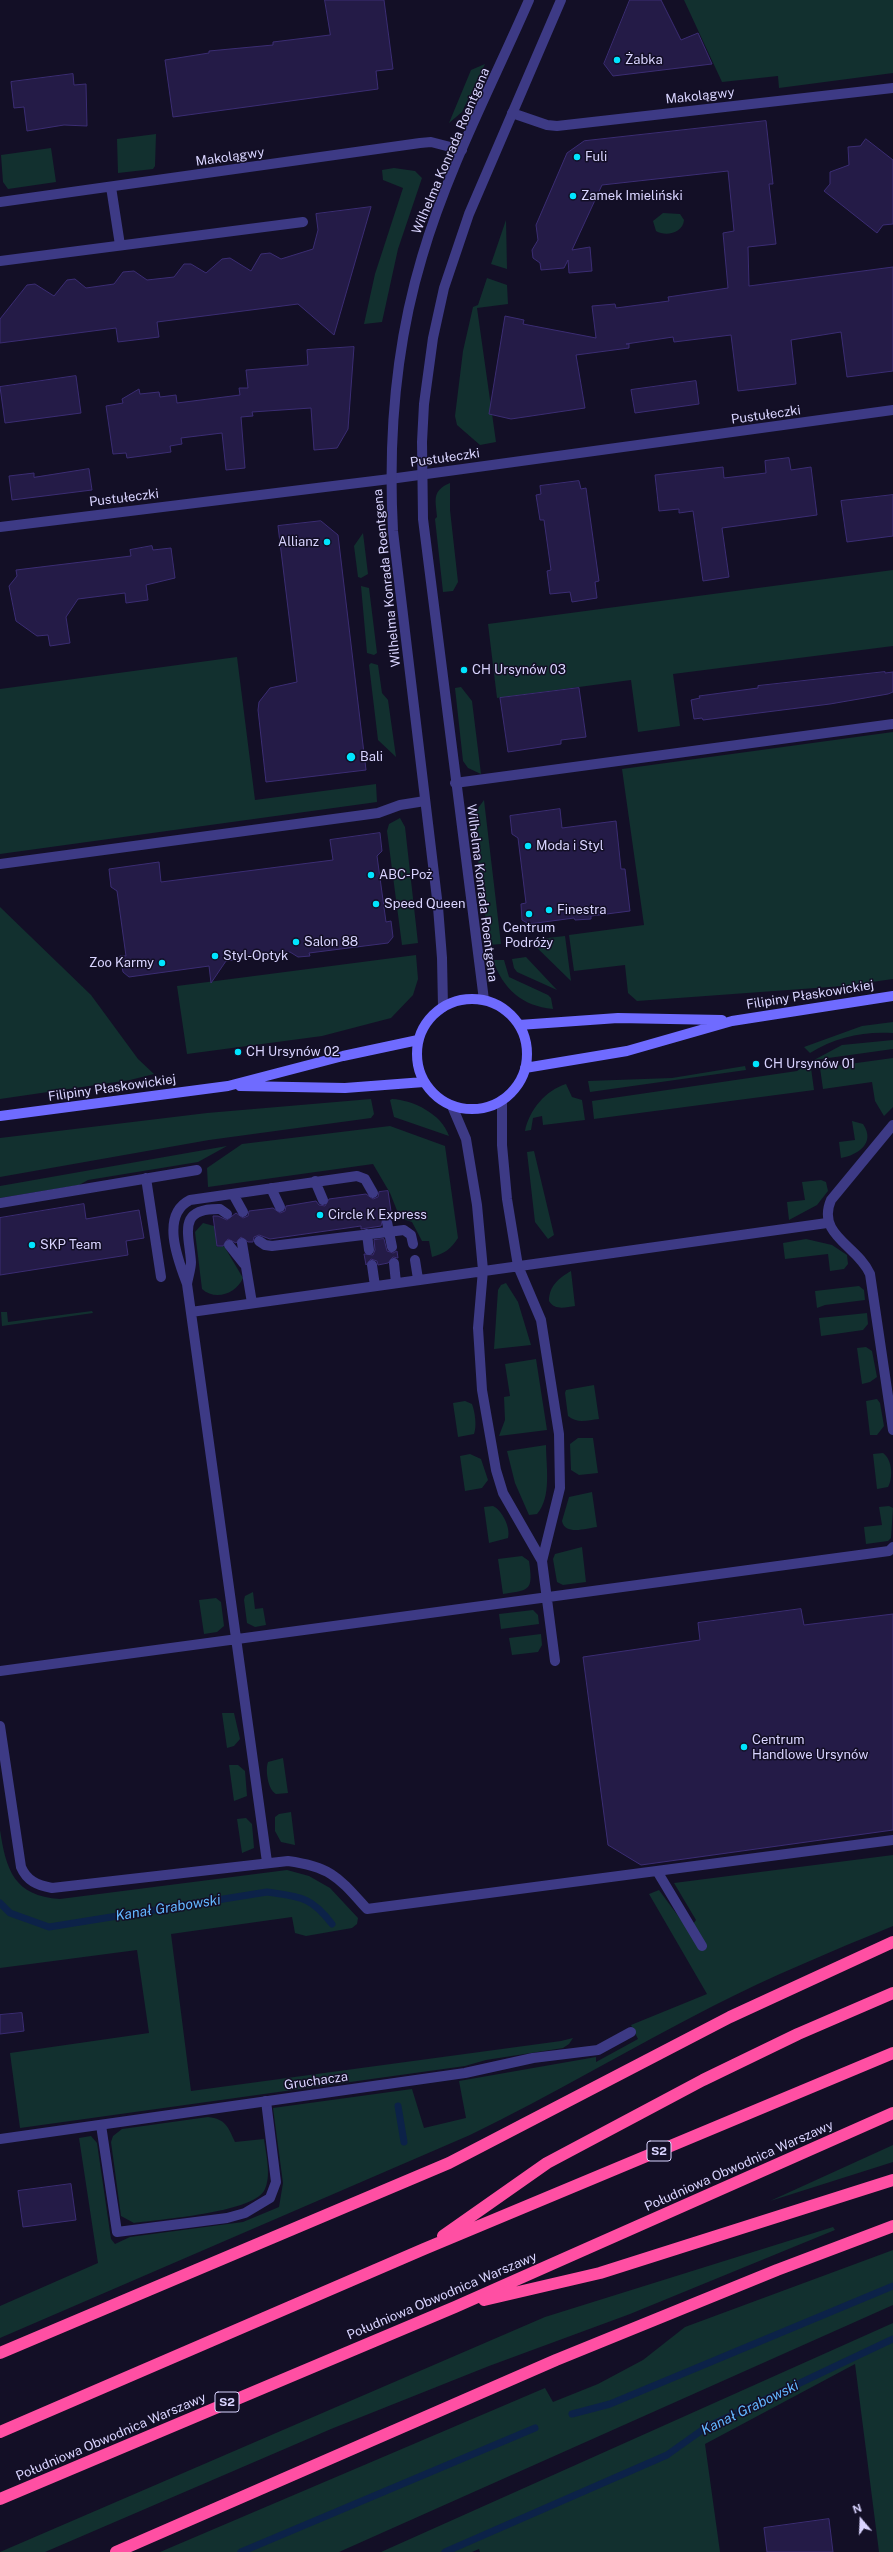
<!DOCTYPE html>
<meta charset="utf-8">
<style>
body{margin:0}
#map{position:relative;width:893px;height:2552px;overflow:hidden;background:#130f26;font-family:"Public Sans",sans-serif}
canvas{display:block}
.north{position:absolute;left:841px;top:2500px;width:40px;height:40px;-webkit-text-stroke:3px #130f26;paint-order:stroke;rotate:341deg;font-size:11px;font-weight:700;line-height:16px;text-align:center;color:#d9d4ff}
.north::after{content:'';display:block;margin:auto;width:14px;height:18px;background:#d9d4ff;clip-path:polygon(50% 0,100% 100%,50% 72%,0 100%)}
</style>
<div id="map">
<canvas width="893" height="2552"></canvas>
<div class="north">N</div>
</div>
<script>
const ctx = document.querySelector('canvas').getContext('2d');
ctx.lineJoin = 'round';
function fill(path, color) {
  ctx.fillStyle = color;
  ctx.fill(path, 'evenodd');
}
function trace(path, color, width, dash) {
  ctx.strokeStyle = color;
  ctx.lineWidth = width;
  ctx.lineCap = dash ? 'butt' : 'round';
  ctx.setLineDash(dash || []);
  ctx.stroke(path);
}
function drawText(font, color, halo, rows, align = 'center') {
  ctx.font = font + ' "Public Sans",sans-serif';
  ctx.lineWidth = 3;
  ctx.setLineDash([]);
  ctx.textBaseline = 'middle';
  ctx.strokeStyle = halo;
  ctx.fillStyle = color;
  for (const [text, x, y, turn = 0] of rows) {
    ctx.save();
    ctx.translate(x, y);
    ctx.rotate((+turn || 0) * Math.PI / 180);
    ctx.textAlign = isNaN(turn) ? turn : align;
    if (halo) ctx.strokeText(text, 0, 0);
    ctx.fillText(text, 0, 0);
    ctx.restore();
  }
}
fill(new Path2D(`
 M 684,0 L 893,0 L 893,73 L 779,88 L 778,76 L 722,82 Z
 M 485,64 L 462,112 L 449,123 L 471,70 Z
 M 156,134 L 155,166 L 153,169 L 118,173 L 117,139 Z
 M 51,148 L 56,182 L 8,189 L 3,182 L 1,155 Z
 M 394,168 L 415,171 L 422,178 L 398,249 L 382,322 L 364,324 L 375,274 L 403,188 L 383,180 L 382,170 Z
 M 663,213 L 680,214 L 684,220 C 683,233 666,237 656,231 L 653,221 Z
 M 506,220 L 507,269 L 491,264 Z
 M 487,278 L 507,285 L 508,304 L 477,308 L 496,442 L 480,445 L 457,425 L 455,416 L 463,351 L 473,307 L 478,305 Z
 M 450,483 L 450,510 L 458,582 L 453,591 L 443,592 L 435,519 L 437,517 C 436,501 431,491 450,483 Z
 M 363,533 L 368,574 L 361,578 L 358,577 L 354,546 Z
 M 893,570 L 893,646 L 673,674 L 680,726 L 638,732 L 631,680 L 497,698 L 488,624 Z
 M 361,586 L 369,588 L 377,653 L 374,655 L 367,653 Z
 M 237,657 L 255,800 L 376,784 L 377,802 L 0,854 L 0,689 Z
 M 371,663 L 378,665 L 382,693 L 388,700 L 396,757 L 378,740 L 369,665 Z
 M 461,687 L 472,701 L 481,774 L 468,768 L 463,761 L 455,688 Z
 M 893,732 L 893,979 L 843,986 L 637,1001 L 628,993 L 625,965 L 574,971 L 569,935 L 644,925 L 622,769 Z
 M 484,800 L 501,944 L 489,945 L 473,820 L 476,811 Z
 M 400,818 L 405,827 L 418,943 L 402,945 L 387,831 L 389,824 Z
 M 0,907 L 91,995 L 138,1059 L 154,1074 L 130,1080 L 0,1099 Z
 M 565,936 L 571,981 L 529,940 Z
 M 416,955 L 418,979 L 413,995 L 391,1018 L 322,1036 L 187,1054 L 177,986 Z
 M 526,957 L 557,990 L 517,972 L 514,968 L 512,959 Z
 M 493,960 L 504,960 L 509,977 L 548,995 L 551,998 L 553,1009 C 522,1006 503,989 493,960 Z
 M 893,1022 L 893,1033 C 864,1031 835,1037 810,1053 L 804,1047 L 862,1026 Z
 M 893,1040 L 893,1049 L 814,1060 L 842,1045 Z
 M 893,1058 L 893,1107 L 884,1116 L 875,1101 L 872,1082 L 823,1089 L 820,1068 Z
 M 807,1064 L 811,1068 L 814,1090 L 594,1119 L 592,1101 L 797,1071 Z
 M 745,1066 L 746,1070 L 590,1092 L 588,1081 L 672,1078 Z
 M 566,1084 L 572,1097 L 582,1100 L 585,1120 L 543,1125 L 542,1116 L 533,1118 L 531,1130 L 525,1131 C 529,1110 546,1090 566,1084 Z
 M 371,1099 L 374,1114 L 371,1118 L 209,1140 L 0,1177 L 0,1138 L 207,1113 Z
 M 392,1099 C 413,1100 442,1114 449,1136 L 394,1117 L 390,1100 Z
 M 852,1121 L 863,1124 C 876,1143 858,1155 841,1158 L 839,1142 L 855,1140 Z
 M 390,1126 L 445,1146 L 458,1238 C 451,1249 445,1253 432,1257 L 429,1241 L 422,1241 L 412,1222 L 400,1218 L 390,1193 L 373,1164 L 208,1187 L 207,1168 L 242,1144 Z
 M 227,1146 L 198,1162 L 88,1180 L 79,1185 L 0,1198 L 0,1186 Z
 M 534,1151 L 554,1235 L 548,1239 L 535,1222 L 527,1152 Z
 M 821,1180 L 826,1182 L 828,1191 L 817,1205 L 789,1220 L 787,1202 L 805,1200 L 802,1182 Z
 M 203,1223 L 214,1226 L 217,1247 L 224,1246 L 243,1278 C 236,1294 215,1301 202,1289 L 195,1232 Z
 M 806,1239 L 832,1245 L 847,1255 L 848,1264 L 844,1269 L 830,1271 L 828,1254 L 785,1259 L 783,1243 Z
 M 571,1271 L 575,1306 C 566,1307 555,1311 549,1301 C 549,1286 559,1278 571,1271 Z
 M 506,1283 L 518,1302 L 531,1345 L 494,1349 L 498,1290 L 501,1285 Z
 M 859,1286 L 864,1290 L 865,1300 L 825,1305 L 817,1308 L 815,1291 Z
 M 92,1311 L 93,1313 L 2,1326 L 1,1312 L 7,1312 L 8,1322 Z
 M 867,1313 L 868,1324 L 863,1330 L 821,1336 L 819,1318 Z
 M 866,1347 L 872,1351 L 877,1377 L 870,1382 L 862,1384 L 857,1348 Z
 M 536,1359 L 547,1430 L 499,1436 L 505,1420 L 504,1397 L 510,1396 L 505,1364 Z
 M 594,1385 L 599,1419 C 588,1420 577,1424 568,1416 L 565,1393 L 566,1390 Z
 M 877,1399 L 880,1403 L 884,1426 L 877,1435 L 870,1435 L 866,1401 Z
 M 465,1401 L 472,1404 C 475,1412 477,1426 474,1434 L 458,1437 L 453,1403 Z
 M 578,1438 L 593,1438 L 598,1473 L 579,1475 L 571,1470 L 570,1444 Z
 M 546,1445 C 546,1466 552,1497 537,1514 L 529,1515 L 515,1483 L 507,1451 Z
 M 883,1453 C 893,1460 893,1479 888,1487 L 877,1489 L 873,1454 Z
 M 470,1454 L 481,1459 L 488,1480 L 482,1488 L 465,1491 L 460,1456 Z
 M 592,1492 L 597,1527 C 587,1528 565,1536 562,1521 L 569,1497 Z
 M 493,1506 C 502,1510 511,1528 508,1538 L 489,1543 L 484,1507 Z
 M 889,1506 L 893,1508 L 891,1538 L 888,1541 L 866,1544 L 864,1527 L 882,1525 L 879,1507 Z
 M 582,1547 L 586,1582 L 563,1585 L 557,1582 L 553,1559 L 555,1554 Z
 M 522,1556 L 529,1561 C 533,1590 531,1590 503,1594 L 498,1559 Z
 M 253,1592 L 255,1609 L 263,1608 L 266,1625 L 255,1627 L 247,1623 L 244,1600 L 245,1596 Z
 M 216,1598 L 221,1602 L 224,1626 L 217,1632 L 204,1634 L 199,1600 Z
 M 533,1610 L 538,1615 L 539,1624 L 501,1629 L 499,1614 Z
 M 541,1634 L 542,1645 L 538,1652 L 512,1655 L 509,1638 Z
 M 222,1713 L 234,1713 L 240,1739 L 234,1746 L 227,1748 Z
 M 283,1758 L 288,1793 L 276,1794 C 268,1790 265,1770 268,1762 Z
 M 229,1765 L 238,1765 L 245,1771 L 247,1796 L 234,1801 Z
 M 291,1812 L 295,1845 L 281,1842 L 275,1831 L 275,1817 L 279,1814 Z
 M 246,1818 L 252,1824 L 254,1848 L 242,1853 L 237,1819 Z
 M 0,1830 C 6,1870 14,1896 60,1899 L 287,1870 L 309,1876 L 330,1888 L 358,1918 L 357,1924 L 352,1928 L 306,1936 L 295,1933 L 292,1917 L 171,1934 L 191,2091 L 561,2041 L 573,2038 L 569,2044 L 563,2048 L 486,2060 L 465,2066 L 20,2128 L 10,2053 L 149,2033 L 137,1950 L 0,1968 Z
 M 893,1855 L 893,1926 C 832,1951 772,1976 713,2006 C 631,2048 552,2095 470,2135 L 0,2338 L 0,2306 L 98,2263 L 79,2138 L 91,2136 L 97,2143 L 111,2239 L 115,2244 L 130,2237 L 243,2222 L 279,2207 L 283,2183 L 273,2108 L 412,2089 L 424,2128 L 466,2118 L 459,2081 L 596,2057 L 596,2062 L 638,2039 L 631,2025 L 707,1994 L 649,1894 L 659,1890 L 684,1924 L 693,1924 L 696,1920 L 674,1883 Z
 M 208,2117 C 226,2119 228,2127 235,2142 L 264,2139 C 266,2155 272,2177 264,2191 C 250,2213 161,2219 134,2223 L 121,2216 L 111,2142 L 113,2136 L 122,2129 Z
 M 893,2145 L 893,2162 L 770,2201 Z
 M 833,2227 L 835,2230 L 630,2314 L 489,2366 L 331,2429 L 45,2552 L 0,2552 L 545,2317 Z
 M 893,2250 L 893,2305 L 339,2552 L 160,2552 L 545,2388 L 553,2402 L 598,2384 L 643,2360 L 685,2327 Z
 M 893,2323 L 893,2552 L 879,2552 L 855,2364 L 705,2444 L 720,2552 L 480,2552 L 479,2549 L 472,2552 L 381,2552 Z`), '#12302f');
trace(new Path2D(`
 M 0,1903 L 10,1913 L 49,1927 L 267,1892 C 300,1897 311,1896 332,1924
 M 398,2106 L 404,2142
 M 572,2414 L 610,2404 L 893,2286
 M 241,2552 L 535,2428
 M 445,2552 L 667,2455 L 705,2428 L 893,2339`), '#0c2248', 7);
const building = new Path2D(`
 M 325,0 L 384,0 L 393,69 L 376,71 L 378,89 L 173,117 L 165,60 L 209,53 L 209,51 L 273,45 L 273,42 L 330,35 Z
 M 630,0 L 661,0 L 681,40 L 698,33 L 712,64 L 613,76 L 604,64 Z
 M 73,74 L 74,85 L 86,84 L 87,126 L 64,125 L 27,131 L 24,107 L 14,108 L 11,82 Z
 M 766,121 L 773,184 L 769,184 L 776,244 L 748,247 L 749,286 L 893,267 L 893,371 L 847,377 L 841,332 L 791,340 L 796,384 L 738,391 L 731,335 L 674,342 L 673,337 L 626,344 L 629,344 L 629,348 L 576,355 L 585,408 L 511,419 L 489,414 L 505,316 L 524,320 L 523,324 L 596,338 L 592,306 L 615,304 L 616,308 L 669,301 L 668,297 L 728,288 L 723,233 L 734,231 L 728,171 L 602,185 L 572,250 L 590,247 L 592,271 L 569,273 L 568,260 L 564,268 L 541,270 L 540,263 L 533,258 L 532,250 L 538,240 L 536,225 L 567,153 L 584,141 Z
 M 866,139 L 893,160 L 893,224 L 883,225 L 877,233 L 824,191 L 830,184 L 830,172 L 849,165 L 848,147 L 860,146 Z
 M 371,207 L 334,335 L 298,304 L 157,322 L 159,337 L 118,342 L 116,328 L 0,343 L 0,319 L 27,285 L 35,284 L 54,296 L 67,280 L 75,279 L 86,288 L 114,284 L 123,272 L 134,271 L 147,280 L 174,277 L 184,264 L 191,264 L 206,273 L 222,259 L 230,258 L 251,271 L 261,254 L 270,253 L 281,259 L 313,249 L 318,230 L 316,214 Z
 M 354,347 L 348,429 L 337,448 L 314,450 L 311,408 L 252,412 L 253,416 L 241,417 L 245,468 L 226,470 L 222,433 L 181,438 L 182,444 L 170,446 L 171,452 L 127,458 L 126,453 L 113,454 L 106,406 L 123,403 L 122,399 L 139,389 L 140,394 L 159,392 L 160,397 L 176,395 L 177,403 L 240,395 L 239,388 L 248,388 L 246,370 L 308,365 L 307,350 Z
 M 76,376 L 81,413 L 5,423 L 0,387 Z
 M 696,381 L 699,404 L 635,413 L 631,390 Z
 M 789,458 L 791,470 L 811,467 L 817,515 L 722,528 L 729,577 L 703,581 L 693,511 L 679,513 L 679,509 L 659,511 L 655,475 L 723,467 L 724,478 L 766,473 L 765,461 Z
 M 89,469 L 92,490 L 12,500 L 9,476 L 34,473 L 34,477 Z
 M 579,481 L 581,489 L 586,488 L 599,581 L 595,582 L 597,598 L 572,602 L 570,592 L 550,594 L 547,571 L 551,570 L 544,520 L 540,520 L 536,495 L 541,494 L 540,486 Z
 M 893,495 L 893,536 L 847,542 L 841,501 Z
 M 321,521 L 338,535 L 366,770 L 266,782 L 258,710 L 259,702 L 270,688 L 297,682 L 278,526 Z
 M 152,546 L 153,550 L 171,548 L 175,578 L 146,585 L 148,600 L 126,603 L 125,593 L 78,599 L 66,617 L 70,643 L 50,646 L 48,635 L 37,636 L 16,621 L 9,586 L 17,576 L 16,570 L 131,556 L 130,550 Z
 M 885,672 L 885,673 L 893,672 L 893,692 L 888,694 L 830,704 L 703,720 L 702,718 L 694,719 L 691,700 L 700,698 L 699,696 L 758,688 L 758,686 Z
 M 579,688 L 586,737 L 561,740 L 561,744 L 508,752 L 500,698 Z
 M 560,809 L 562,828 L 616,821 L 621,869 L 625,869 L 630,911 L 591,916 L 591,919 L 575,920 L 574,918 L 529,924 L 522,920 L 521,904 L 526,903 L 518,838 L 512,834 L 510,816 Z
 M 380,833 L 382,851 L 377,856 L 386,922 L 391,921 L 393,937 L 388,943 L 309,953 L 310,956 L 298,957 L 290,952 L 226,961 L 211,983 L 209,966 L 129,977 L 123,972 L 120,956 L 126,956 L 117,891 L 111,887 L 109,869 L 159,862 L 161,882 L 333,860 L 330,840 Z
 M 388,1191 L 392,1218 L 389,1216 L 383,1217 L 381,1226 L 361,1229 L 361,1226 L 270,1239 L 259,1235 L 254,1237 L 253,1242 L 248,1242 L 241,1237 L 236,1243 L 228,1239 L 223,1246 L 217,1246 L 213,1216 L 218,1216 L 227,1220 L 236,1213 L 243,1218 L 248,1216 L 249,1211 L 273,1208 L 280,1213 L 285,1211 L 286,1206 L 316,1201 L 319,1205 L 325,1206 L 329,1199 L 366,1194 L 373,1199 L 378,1197 L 379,1192 Z
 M 84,1204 L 86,1219 L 139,1210 L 144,1238 L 126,1241 L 128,1255 L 0,1275 L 0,1218 Z
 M 384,1239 L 387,1251 L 393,1253 L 397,1251 L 398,1258 L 393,1257 L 388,1263 L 378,1265 L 377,1261 L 371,1259 L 366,1265 L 364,1254 L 373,1255 L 375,1250 L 374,1240 Z
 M 801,1609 L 804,1625 L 893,1614 L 893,1830 L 641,1865 L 608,1845 L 583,1657 L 700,1640 L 698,1623 Z
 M 22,2013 L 24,2031 L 0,2034 L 0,2015 Z
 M 71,2184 L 76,2220 L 23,2227 L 18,2191 Z
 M 829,2519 L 833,2552 L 767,2552 L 764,2528 Z`);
fill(building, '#241b47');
trace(building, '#3b2d73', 1);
trace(new Path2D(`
 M 0,864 L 378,813 L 400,805 L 425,801
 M 502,1100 L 502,1145 L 507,1199 L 518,1266 L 541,1320 L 559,1434 L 560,1488 L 542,1561 L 555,1661
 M 452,1106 L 466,1139 L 477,1205 L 483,1270 L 478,1328 L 482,1390 L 496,1470 L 503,1493 L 542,1561
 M 893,1125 L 831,1200 C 816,1235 858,1246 870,1274 L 893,1430
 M 146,1178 L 161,1277
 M 315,1181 L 323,1200
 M 271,1188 L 280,1207
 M 233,1194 L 243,1212
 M 0,1203 L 197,1170
 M 387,1222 L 392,1247
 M 367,1234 L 369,1250
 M 259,1241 L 265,1245 L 272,1246 L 404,1230 L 411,1235 L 413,1244
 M 242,1243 L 252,1303
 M 229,1245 L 244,1264
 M 415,1260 L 418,1279
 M 394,1263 L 396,1283
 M 372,1265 L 375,1286
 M 187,1284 C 188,1277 191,1269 191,1262 C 189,1233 177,1208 220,1209 L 227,1214
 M 191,1312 L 827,1223
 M 0,1671 L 889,1551 L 893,1547
 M 0,1726 L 21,1867 C 27,1881 37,1885 52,1888 L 288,1861 C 332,1867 339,1878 367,1909 L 893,1840
 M 267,1862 L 187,1284 C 178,1260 160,1215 190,1200 L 357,1176 L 365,1179 L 373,1193
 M 657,1871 L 702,1946
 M 101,2125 L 117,2232 L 227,2218 L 245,2213 L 270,2198 L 276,2182 L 266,2101`), '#3d3a85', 10);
trace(new Path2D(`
 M 512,113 L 547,125 L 557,126 L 893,88
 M 111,187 L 120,245
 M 0,202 L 420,143 L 431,142 L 462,150
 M 0,261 L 303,222
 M 0,527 L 390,479 L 893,410
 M 455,783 L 893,724
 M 0,2139 L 465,2073 L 533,2058 L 598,2050 L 631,2032`), '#3d3a85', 10);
trace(new Path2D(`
 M 484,1000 L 423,519 L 422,442 L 424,404 L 433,338 L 444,288 L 469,214 L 561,0
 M 443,1007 L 442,958 L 438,907 L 393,531 C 388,438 395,347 422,257 C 448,168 492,85 529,0`), '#3d3a85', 10);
trace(new Path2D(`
 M417 1054a55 55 0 1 1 110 0a55 55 0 1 1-110 0Z
 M 519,1025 L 618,1018 L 722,1020
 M 525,1068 L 627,1051 L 732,1021 L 893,996
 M 240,1086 L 345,1088 L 424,1082
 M 0,1116 L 228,1086 L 343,1056 L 418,1040`), '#6f6bff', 10);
trace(new Path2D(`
 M 443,2236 L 547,2163 L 703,2080 L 798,2034 L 893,1993
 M 484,2300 L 600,2273 L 893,2180
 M 0,2353 L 449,2163 L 730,2017 L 893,1942
 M 0,2432 L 424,2249 L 893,2053
 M 0,2499 L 455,2307 L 893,2113
 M 116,2552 L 556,2360 L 777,2270 L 893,2226`), '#ff4fa3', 12);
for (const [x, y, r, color] of [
 [617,60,4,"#00e5ff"],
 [577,157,4,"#00e5ff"],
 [573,196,4,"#00e5ff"],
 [327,542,4,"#00e5ff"],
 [464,670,4,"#00e5ff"],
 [351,757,5,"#00e5ff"],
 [528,846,4,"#00e5ff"],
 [371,875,4,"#00e5ff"],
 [376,904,4,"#00e5ff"],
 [549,910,4,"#00e5ff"],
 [529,914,4,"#00e5ff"],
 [296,942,4,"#00e5ff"],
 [215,956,4,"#00e5ff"],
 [162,963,4,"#00e5ff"],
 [238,1052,4,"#00e5ff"],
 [756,1064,4,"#00e5ff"],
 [320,1215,4,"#00e5ff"],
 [32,1245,4,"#00e5ff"],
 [744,1747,4,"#00e5ff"]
]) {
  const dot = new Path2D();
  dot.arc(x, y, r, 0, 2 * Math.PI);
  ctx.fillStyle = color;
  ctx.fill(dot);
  trace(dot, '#130f26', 1.5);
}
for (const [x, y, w] of [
 [659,2151,24],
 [227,2402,24]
]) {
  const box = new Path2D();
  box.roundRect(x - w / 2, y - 10, w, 20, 3);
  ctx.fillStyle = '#130f26';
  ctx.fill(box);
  trace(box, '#d9d4ff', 1);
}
drawText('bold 12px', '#d9d4ff', null, [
 ["S2",659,2151],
 ["S2",227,2402]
]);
drawText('13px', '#d9d4ff', '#130f26', [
 ["Żabka",625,60],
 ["Fuli",585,157],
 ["Zamek Imieliński",581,196],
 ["Allianz",319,542,"right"],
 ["CH Ursynów 03",472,670],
 ["Bali",360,757],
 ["Moda i Styl",536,846],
 ["ABC-Poż",379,875],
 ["Speed Queen",384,904],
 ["Finestra",557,910],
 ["Centrum",529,928,"center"],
 ["Podróży",529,943,"center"],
 ["Salon 88",304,942],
 ["Styl-Optyk",223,956],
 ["Zoo Karmy",154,963,"right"],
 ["CH Ursynów 02",246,1052],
 ["CH Ursynów 01",764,1064],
 ["Circle K Express",328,1215],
 ["SKP Team",40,1245],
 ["Centrum",752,1740],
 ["Handlowe Ursynów",752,1755]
], 'left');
drawText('13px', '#d9d4ff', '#130f26', [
 ["Makolągwy",700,96,-6],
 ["Wilhelma Konrada Roentgena",451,151,-67],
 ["Makolągwy",230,157,-8],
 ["Pustułeczki",766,415,-8],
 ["Pustułeczki",445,458,-8],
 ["Pustułeczki",124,498,-7],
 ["Wilhelma Konrada Roentgena",387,578,-96],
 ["Wilhelma Konrada Roentgena",482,893,83],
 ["Filipiny Płaskowickiej",810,995,-9],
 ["Filipiny Płaskowickiej",112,1088,-8],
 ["Gruchacza",316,2081,-8],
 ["Południowa Obwodnica Warszawy",739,2166,-24],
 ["Południowa Obwodnica Warszawy",442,2296,-23],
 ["Południowa Obwodnica Warszawy",111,2437,-23]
]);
drawText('italic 14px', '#62b6ff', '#130f26', [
 ["Kanał Grabowski",168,1908,-9],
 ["Kanał Grabowski",750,2408,-26]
]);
</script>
